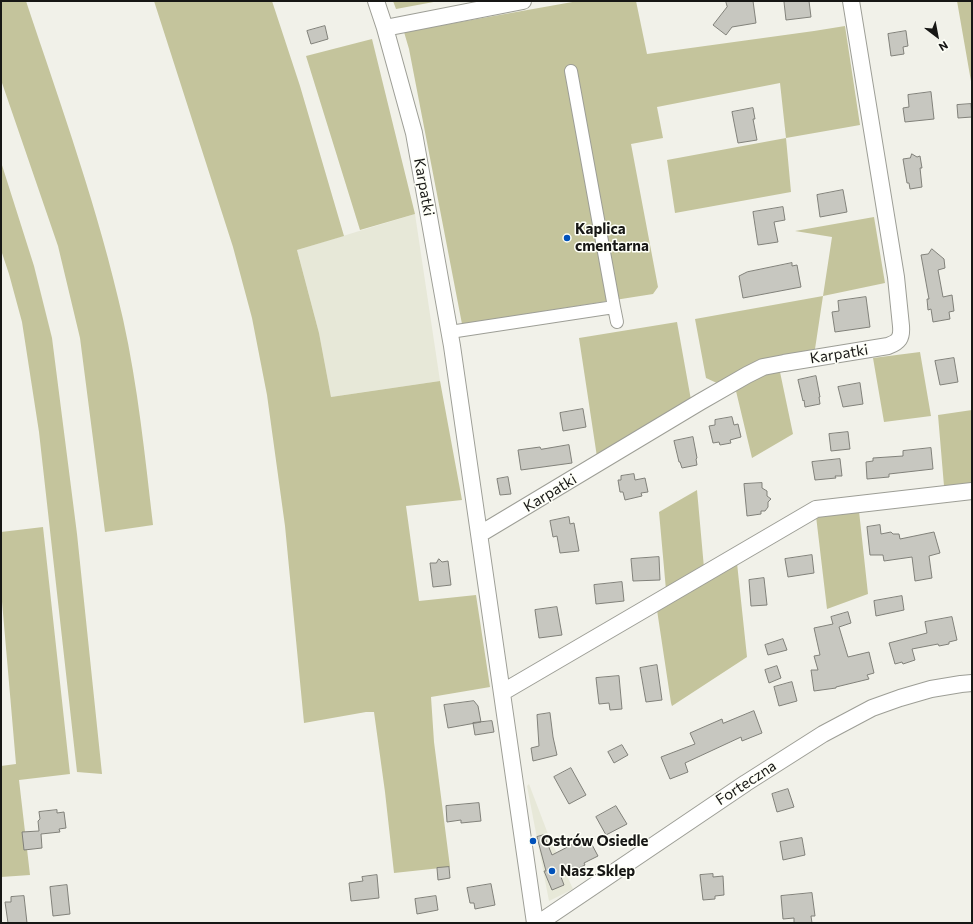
<!DOCTYPE html>
<meta charset="utf-8">
<style>
body{margin:0}
#map{position:relative;width:973px;height:924px;overflow:hidden;background:#f1f1e9;font-family:Commissioner,sans-serif}
canvas{display:block}
.frame{position:absolute;inset:0;border:2px solid #171715;pointer-events:none}
.north{position:absolute;left:917px;top:16px;width:40px;height:40px;-webkit-text-stroke:3px #fefff7;paint-order:stroke;rotate:148deg;font-size:11px;font-weight:700;line-height:16px;text-align:center;color:#171715}
.north::after{content:'';display:block;margin:auto;width:14px;height:18px;background:#171715;clip-path:polygon(50% 0,100% 100%,50% 72%,0 100%)}
</style>
<div id="map">
<canvas width="973" height="924"></canvas>
<div class="frame"></div>
<div class="north">N</div>
</div>
<script>
const ctx = document.querySelector('canvas').getContext('2d');
ctx.lineJoin = 'round';
function fill(path, color) {
  ctx.fillStyle = color;
  ctx.fill(path, 'evenodd');
}
function trace(path, color, width, dash) {
  ctx.strokeStyle = color;
  ctx.lineWidth = width;
  ctx.lineCap = dash ? 'butt' : 'round';
  ctx.setLineDash(dash || []);
  ctx.stroke(path);
}
function drawText(font, color, halo, rows, align = 'center') {
  ctx.font = font + ' Commissioner,sans-serif';
  ctx.lineWidth = 3;
  ctx.setLineDash([]);
  ctx.textBaseline = 'middle';
  ctx.strokeStyle = halo;
  ctx.fillStyle = color;
  for (const [text, x, y, turn = 0] of rows) {
    ctx.save();
    ctx.translate(x, y);
    ctx.rotate((+turn || 0) * Math.PI / 180);
    ctx.textAlign = isNaN(turn) ? turn : align;
    if (halo) ctx.strokeText(text, 0, 0);
    ctx.fillText(text, 0, 0);
    ctx.restore();
  }
}
fill(new Path2D(`
 M 415,214 L 440,381 L 331,397 L 319,333 L 297,250 Z
 M 529,784 L 548,834 L 573,889 L 549,901 L 527,786 Z`), '#e7e8d8');
fill(new Path2D(`
 M 1,1 L 26,1 C 61,106 99,211 123,319 C 138,387 145,456 153,525 L 105,532 L 80,338 L 58,246 L 1,80 Z
 M 154,1 L 272,1 L 300,86 L 344,236 L 297,250 L 319,333 L 331,397 L 440,381 L 462,500 L 406,506 L 419,601 L 476,595 L 490,687 L 431,697 L 434,742 L 450,867 L 394,873 L 385,792 L 374,712 L 366,712 L 304,723 L 285,526 L 267,395 L 252,318 L 233,247 Z
 M 393,1 L 439,1 L 396,9 Z
 M 578,1 L 636,1 L 647,54 L 814,31 L 845,26 L 860,125 L 786,138 L 791,192 L 675,213 L 667,160 L 786,138 L 780,83 L 657,107 L 663,138 L 631,144 L 658,287 L 653,294 L 462,324 L 409,49 L 404,32 Z
 M 957,1 L 972,1 L 972,87 Z
 M 372,39 L 415,214 L 360,230 L 306,56 Z
 M 1,162 L 34,266 L 52,338 L 77,534 L 102,774 L 77,772 L 39,432 L 22,322 L 9,274 L 1,250 Z
 M 874,217 L 885,283 L 823,296 L 815,349 L 758,360 L 719,384 L 706,378 L 695,319 L 823,296 L 832,237 L 795,231 Z
 M 677,322 L 691,400 L 597,457 L 579,338 Z
 M 920,352 L 931,416 L 884,422 L 873,358 Z
 M 780,372 L 793,434 L 752,458 L 736,391 L 765,374 Z
 M 972,410 L 972,483 L 944,486 L 938,415 Z
 M 697,490 L 704,568 L 666,590 L 659,512 Z
 M 859,511 L 868,594 L 827,609 L 816,516 Z
 M 43,527 L 70,774 L 19,780 L 30,875 L 1,877 L 1,766 L 16,764 L 1,590 L 1,532 Z
 M 737,563 L 747,657 L 672,706 L 671,703 L 657,610 Z`), '#c4c49c');
const building = new Path2D(`
 M 726,1 L 753,1 L 756,23 L 732,27 L 726,35 L 713,25 L 727,7 Z
 M 792,1 L 809,1 L 811,17 L 786,20 L 784,2 Z
 M 325,26 L 328,39 L 311,44 L 307,31 Z
 M 906,31 L 908,46 L 903,47 L 904,54 L 891,56 L 888,34 Z
 M 931,92 L 934,119 L 905,122 L 903,108 L 909,107 L 908,95 Z
 M 971,104 L 972,117 L 958,118 L 957,105 Z
 M 753,108 L 755,119 L 753,119 L 757,140 L 738,143 L 732,112 Z
 M 912,154 L 917,157 L 920,156 L 922,168 L 920,168 L 922,187 L 910,189 L 909,183 L 907,183 L 903,159 L 910,158 Z
 M 843,190 L 847,212 L 820,217 L 817,195 Z
 M 783,207 L 785,220 L 774,222 L 778,242 L 758,245 L 753,212 Z
 M 932,249 L 944,259 L 945,268 L 938,270 L 943,297 L 952,295 L 954,311 L 949,312 L 950,319 L 933,322 L 931,309 L 928,310 L 927,299 L 929,299 L 921,255 L 928,254 Z
 M 792,263 L 792,266 L 797,265 L 801,287 L 743,298 L 739,276 L 747,272 Z
 M 866,297 L 870,327 L 835,332 L 832,312 L 839,311 L 838,301 Z
 M 954,358 L 958,382 L 940,385 L 935,361 Z
 M 816,376 L 820,397 L 819,397 L 820,404 L 805,407 L 804,400 L 803,401 L 798,380 Z
 M 860,383 L 863,404 L 843,407 L 838,387 Z
 M 583,409 L 586,427 L 563,431 L 560,413 Z
 M 732,417 L 734,425 L 738,424 L 741,437 L 730,440 L 731,443 L 720,445 L 719,442 L 713,443 L 709,426 L 715,425 L 715,420 Z
 M 848,432 L 850,449 L 831,451 L 829,434 Z
 M 693,437 L 697,458 L 696,459 L 697,465 L 682,468 L 680,462 L 679,462 L 674,441 Z
 M 569,445 L 572,463 L 521,470 L 518,450 L 540,447 L 541,449 Z
 M 931,448 L 933,469 L 889,474 L 889,477 L 867,479 L 866,462 L 873,461 L 873,458 L 903,456 L 903,451 Z
 M 840,459 L 842,476 L 835,476 L 836,478 L 815,480 L 812,462 Z
 M 634,474 L 635,480 L 645,478 L 648,492 L 641,493 L 642,496 L 625,500 L 623,492 L 620,492 L 618,480 L 621,480 L 621,476 Z
 M 508,477 L 511,494 L 500,495 L 497,479 Z
 M 762,483 L 762,488 L 767,491 L 767,496 L 771,499 L 768,502 L 768,507 L 765,511 L 761,511 L 761,514 L 747,516 L 744,484 Z
 M 569,517 L 570,524 L 574,523 L 579,551 L 560,553 L 557,536 L 553,537 L 550,521 Z
 M 880,525 L 881,534 L 891,532 L 893,534 L 899,534 L 900,539 L 934,532 L 940,553 L 929,556 L 932,578 L 915,581 L 912,557 L 884,561 L 883,555 L 870,555 L 867,527 Z
 M 812,555 L 814,573 L 788,577 L 785,559 Z
 M 659,557 L 660,580 L 633,581 L 631,559 Z
 M 439,559 L 442,562 L 448,561 L 451,585 L 433,587 L 430,563 L 436,563 Z
 M 764,578 L 767,605 L 751,606 L 749,580 Z
 M 622,582 L 624,601 L 596,604 L 594,585 Z
 M 902,596 L 904,610 L 876,616 L 874,601 Z
 M 557,607 L 562,635 L 539,638 L 535,610 Z
 M 848,612 L 851,623 L 839,627 L 848,657 L 869,652 L 874,673 L 867,675 L 869,679 L 836,687 L 836,688 L 814,691 L 811,670 L 818,670 L 814,656 L 820,655 L 814,628 L 833,624 L 831,617 Z
 M 952,617 L 957,640 L 949,642 L 949,644 L 939,646 L 938,644 L 912,649 L 915,660 L 903,664 L 902,662 L 895,664 L 889,643 L 927,633 L 925,622 Z
 M 783,639 L 787,650 L 768,655 L 765,645 Z
 M 657,665 L 662,700 L 646,702 L 640,668 Z
 M 777,666 L 781,678 L 769,683 L 765,670 Z
 M 619,676 L 622,709 L 610,710 L 609,703 L 599,704 L 596,678 Z
 M 792,682 L 797,701 L 779,706 L 774,687 Z
 M 474,701 L 478,706 L 481,722 L 448,728 L 444,705 Z
 M 754,711 L 762,733 L 742,741 L 741,737 L 685,763 L 688,772 L 670,779 L 661,757 L 695,744 L 690,733 L 722,719 L 723,723 Z
 M 550,713 L 553,737 L 557,755 L 533,761 L 531,748 L 539,746 L 537,715 Z
 M 492,721 L 494,732 L 475,735 L 473,723 Z
 M 622,745 L 628,755 L 614,763 L 608,752 Z
 M 571,768 L 586,795 L 569,804 L 554,777 Z
 M 788,789 L 794,807 L 777,812 L 772,794 Z
 M 479,803 L 481,821 L 461,823 L 461,820 L 447,822 L 446,806 Z
 M 616,806 L 627,824 L 606,835 L 596,817 Z
 M 57,810 L 57,813 L 64,812 L 66,828 L 59,829 L 60,832 L 41,834 L 42,848 L 24,850 L 22,832 L 39,831 L 38,821 L 40,819 L 39,812 Z
 M 544,835 L 552,855 L 583,839 L 585,844 L 590,841 L 598,856 L 584,863 L 585,865 L 561,877 L 564,885 L 552,890 L 544,871 L 546,871 L 537,837 Z
 M 802,838 L 805,855 L 783,860 L 780,842 Z
 M 449,867 L 450,878 L 438,880 L 437,868 Z
 M 713,874 L 713,877 L 723,876 L 724,895 L 715,896 L 715,899 L 703,900 L 700,875 Z
 M 377,875 L 379,898 L 351,901 L 349,883 L 363,881 L 362,877 Z
 M 491,884 L 495,905 L 475,909 L 474,903 L 470,903 L 467,888 Z
 M 67,885 L 70,914 L 53,916 L 50,887 Z
 M 812,893 L 815,916 L 811,916 L 812,923 L 794,923 L 794,918 L 783,919 L 781,896 Z
 M 24,896 L 27,923 L 8,923 L 5,902 L 11,902 L 11,897 Z
 M 436,896 L 438,910 L 417,914 L 415,899 Z`);
fill(building, '#c7c7c0');
trace(building, '#81817a', 1);
const pedestrian = new Path2D(`
 M 614,307 L 617,322
 M 450,332 L 614,307 L 571,71`);
const minor = new Path2D(`
 M 376,1 L 385,28 L 414,133 L 452,346 L 535,923
 M 385,28 L 523,1
 M 480,534 L 700,402 L 747,375 L 763,367 L 784,363 L 888,346 C 899,342 902,338 901,326 L 896,277 L 851,1
 M 503,692 L 816,509 L 972,491
 M 539,923 L 746,783 L 823,734 L 872,708 L 900,698 L 931,689 L 961,684 L 972,683`);
trace(pedestrian, '#9d9e96', 14);
trace(minor, '#9d9e96', 18);
trace(pedestrian, '#fff', 12);
trace(minor, '#fff', 16);
for (const [x, y, r, color] of [
 [567,238,4,"#0051ba"],
 [533,841,4,"#0051ba"],
 [552,871,4,"#0051ba"]
]) {
  const dot = new Path2D();
  dot.arc(x, y, r, 0, 2 * Math.PI);
  ctx.fillStyle = color;
  ctx.fill(dot);
  trace(dot, '#fefff7', 1.5);
}
drawText('15px', '#171715', '#fefff7', [
 ["Karpatki",424,187,80],
 ["Karpatki",839,354,-9],
 ["Karpatki",550,493,-31],
 ["Forteczna",746,783,-33]
]);
drawText('bold 15px', '#171715', '#fefff7', [
 ["Kaplica",575,229],
 ["cmentarna",575,246],
 ["Ostrów Osiedle",541,841],
 ["Nasz Sklep",560,871]
], 'left');
</script>
